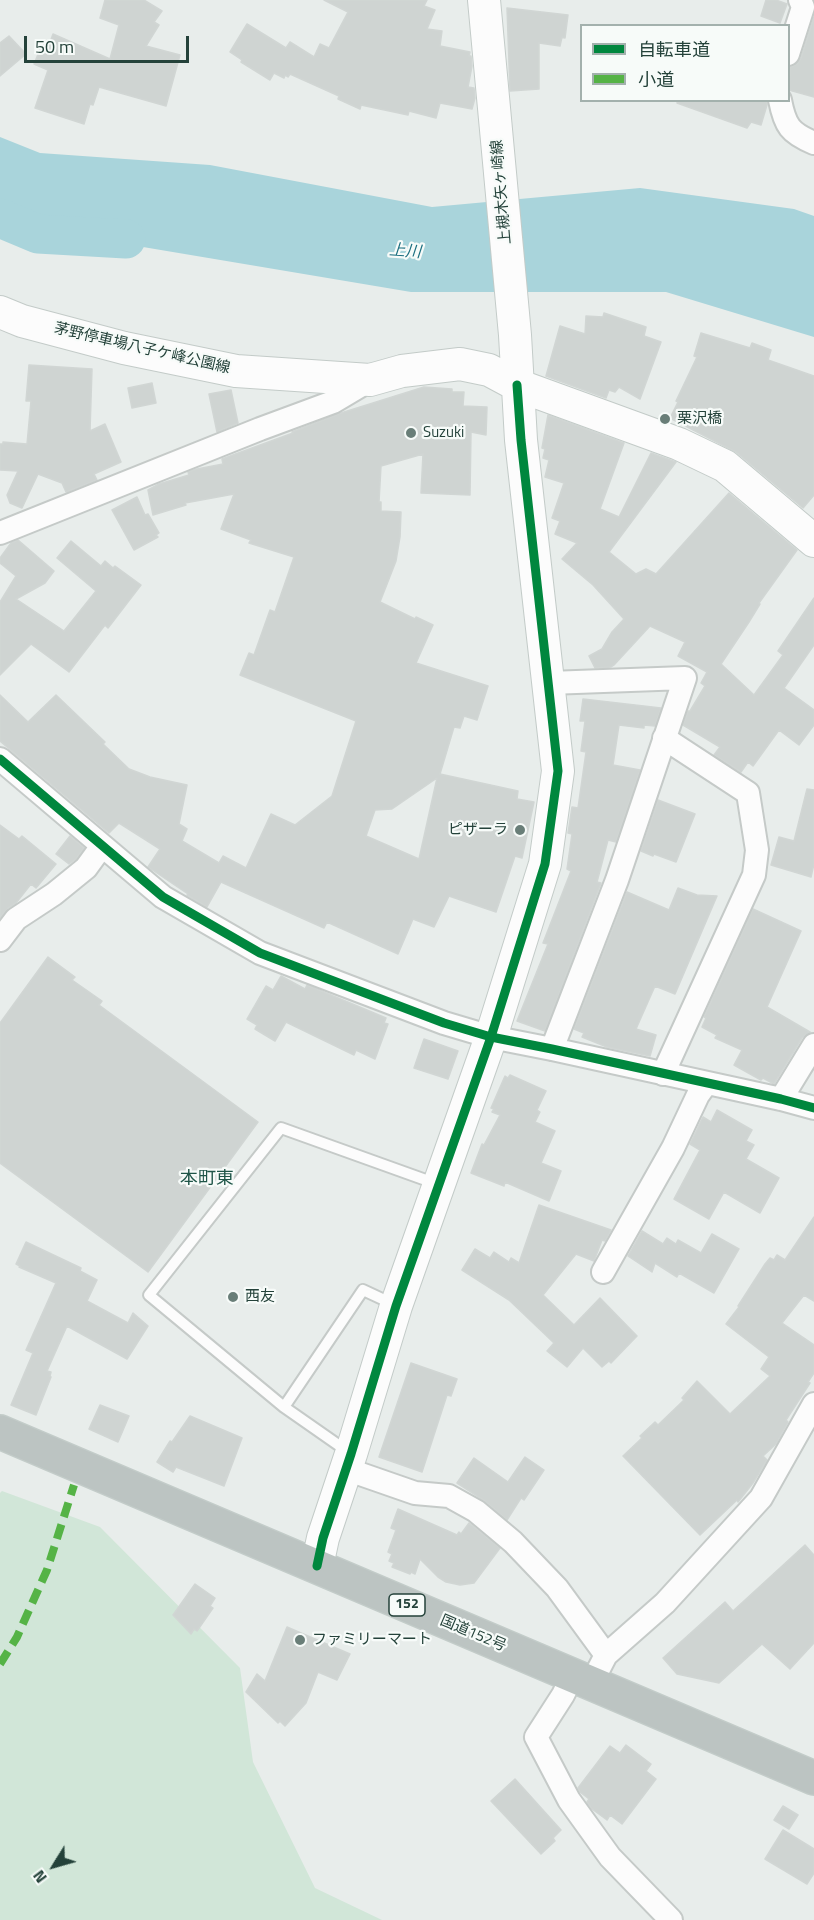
<!DOCTYPE html>
<meta charset="utf-8">
<style>
body{margin:0}
#map{position:relative;width:814px;height:1920px;overflow:hidden;background:#e8edeb;font-family:"Titillium Web","Noto Sans JP",sans-serif}
canvas{display:block}
.legend{position:absolute;left:580px;top:24px;width:210px;height:78px;box-sizing:border-box;background:#f7fbf9;border:2px solid #a3b1ad;margin:0;padding:8px 10px;list-style:none;font-size:18px;color:#24423a}
.legend li{display:flex;align-items:center;gap:12px;height:30px}
.legend b{width:30px;border:2px solid #a3b1ad}
.north{position:absolute;left:24px;top:1836px;width:60px;height:60px;-webkit-text-stroke:4px #f7fbf9;paint-order:stroke;rotate:233deg;font-size:16px;font-weight:700;line-height:24px;text-align:center;color:#24423a}
.north::after{content:'';display:block;margin:auto;width:21px;height:27px;background:#24423a;clip-path:polygon(50% 0,100% 100%,50% 72%,0 100%)}
.scale{position:absolute;left:24px;top:36px;width:165px;height:27px;box-sizing:border-box;border:3px solid #24423a;border-top:0;padding-left:8px;font-size:18px;line-height:21px;white-space:nowrap;color:#24423a;-webkit-text-stroke:4px #f7fbf9;paint-order:stroke}
</style>
<div id="map">
<canvas width="814" height="1920"></canvas>
<ul class="legend">
<li><b style="height:8px;background:#00873e"></b>自転車道</li>
<li><b style="height:8px;background:#55b346"></b>小道</li>
</ul>
<div class="north">N</div>
<div class="scale">50 m</div>
</div>
<script>
const ctx = document.querySelector('canvas').getContext('2d');
ctx.lineJoin = 'round';
function fill(path, color) {
  ctx.fillStyle = color;
  ctx.fill(path, 'evenodd');
}
function trace(path, color, width, dash) {
  ctx.strokeStyle = color;
  ctx.lineWidth = width;
  ctx.lineCap = dash ? 'butt' : 'round';
  ctx.setLineDash(dash || []);
  ctx.stroke(path);
}
function drawText(font, color, halo, rows, align = 'center') {
  ctx.font = font + ' "Titillium Web","Noto Sans JP",sans-serif';
  ctx.lineWidth = 4.5;
  ctx.setLineDash([]);
  ctx.textBaseline = 'middle';
  ctx.strokeStyle = halo;
  ctx.fillStyle = color;
  for (const [text, x, y, turn = 0] of rows) {
    ctx.save();
    ctx.translate(x, y);
    ctx.rotate((+turn || 0) * Math.PI / 180);
    ctx.textAlign = isNaN(turn) ? turn : align;
    if (halo) ctx.strokeText(text, 0, 0);
    ctx.fillText(text, 0, 0);
    ctx.restore();
  }
}
fill(new Path2D(`
 M 2,1491 L 100,1527 L 240,1668 L 253,1762 L 315,1888 L 382,1920 L 0,1920 L 0,1493 Z`), '#d1e6d8');
fill(new Path2D(`
 M 0,137 L 40,153 L 210,165 L 432,207 L 640,188 L 794,209 L 814,216 L 814,337 L 666,292 L 411,292 L 0,223 Z`), '#a9d4db');
trace(new Path2D(`
 M 27,223 L 38,234`), '#a9d4db', 7);
trace(new Path2D(`
 M 0,218 L 38,234 L 126,239`), '#a9d4db', 39);
const building = new Path2D(`
 M 105,0 L 144,0 L 162,11 L 154,22 L 159,25 L 146,46 L 180,55 L 166,106 L 99,87 L 93,105 L 90,104 L 84,124 L 35,108 L 48,70 L 34,64 L 43,42 L 49,45 L 53,34 L 110,59 L 119,25 L 100,18 Z
 M 324,0 L 427,0 L 424,6 L 435,10 L 427,29 L 442,31 L 440,46 L 470,52 L 469,56 L 471,56 L 472,66 L 468,87 L 474,88 L 475,98 L 472,109 L 440,103 L 436,118 L 409,111 L 408,115 L 361,105 L 360,109 L 338,99 L 339,96 L 290,74 L 288,77 L 285,75 L 284,78 L 274,73 L 270,80 L 241,62 L 242,60 L 230,52 L 247,24 L 286,48 L 290,42 L 314,57 L 320,44 L 329,48 L 348,12 Z
 M 766,0 L 776,0 L 787,4 L 780,23 L 761,16 Z
 M 507,8 L 568,15 L 565,38 L 562,37 L 560,46 L 539,43 L 539,89 L 510,91 Z
 M 814,17 L 814,97 L 789,90 L 790,67 L 797,64 L 801,58 Z
 M 9,36 L 26,54 L 0,76 L 0,43 Z
 M 678,100 L 767,100 L 767,105 L 761,125 L 751,122 L 747,128 L 677,103 Z
 M 604,313 L 646,327 L 644,336 L 661,342 L 640,399 L 619,387 L 615,392 L 609,390 L 606,398 L 546,376 L 560,326 L 585,334 L 586,316 L 603,317 Z
 M 701,333 L 750,348 L 752,343 L 771,350 L 768,360 L 814,376 L 814,495 L 803,508 L 736,452 L 670,418 L 678,402 L 676,401 L 697,357 L 694,356 Z
 M 29,365 L 92,369 L 90,431 L 105,424 L 121,462 L 94,474 L 97,480 L 66,492 L 62,483 L 38,474 L 22,508 L 10,503 L 7,495 L 18,471 L 0,470 L 0,444 L 3,444 L 3,442 L 27,444 L 31,401 L 26,401 Z
 M 152,383 L 156,403 L 132,408 L 128,388 Z
 M 424,387 L 452,389 L 452,392 L 464,392 L 463,406 L 487,407 L 486,435 L 471,432 L 470,495 L 421,493 L 423,454 L 381,466 L 379,502 L 381,502 L 381,511 L 401,512 L 400,537 L 396,561 L 380,602 L 415,619 L 416,617 L 433,625 L 416,663 L 488,686 L 477,720 L 464,716 L 460,728 L 454,727 L 440,774 L 518,791 L 517,799 L 534,802 L 522,858 L 515,856 L 496,912 L 449,896 L 434,927 L 413,919 L 398,954 L 327,922 L 324,928 L 221,882 L 207,907 L 187,895 L 188,894 L 148,867 L 160,849 L 119,823 L 109,833 L 0,741 L 0,695 L 28,722 L 56,695 L 105,742 L 103,744 L 129,769 L 150,777 L 187,785 L 179,824 L 187,829 L 182,841 L 219,863 L 223,856 L 246,868 L 271,814 L 295,825 L 332,796 L 356,721 L 240,675 L 249,653 L 254,655 L 270,610 L 275,612 L 294,557 L 249,543 L 251,540 L 221,529 L 234,494 L 185,503 L 186,505 L 153,515 L 148,490 L 159,484 L 189,475 L 188,472 L 197,469 L 223,464 L 222,459 L 293,433 L 292,432 L 341,413 ZM 437,778 L 419,859 L 366,836 L 375,810 L 392,809 Z
 M 231,390 L 238,423 L 217,432 L 209,394 Z
 M 548,415 L 624,443 L 600,509 L 619,517 L 651,453 L 676,462 L 609,552 L 636,574 L 646,569 L 656,574 L 729,493 L 797,550 L 759,603 L 760,604 L 749,622 L 721,664 L 754,695 L 783,655 L 778,651 L 814,598 L 814,645 L 784,688 L 814,710 L 814,725 L 799,745 L 779,730 L 753,766 L 748,762 L 741,772 L 714,755 L 720,747 L 683,725 L 688,711 L 690,711 L 705,686 L 701,683 L 707,672 L 678,656 L 685,642 L 650,626 L 614,665 L 611,667 L 595,668 L 589,656 L 602,649 L 612,632 L 624,619 L 593,585 L 562,559 L 577,543 L 555,534 L 560,521 L 552,518 L 564,483 L 545,477 L 549,460 L 543,458 L 545,449 L 542,448 Z
 M 137,497 L 145,515 L 148,514 L 159,533 L 156,535 L 158,537 L 134,550 L 112,510 Z
 M 18,540 L 54,571 L 45,583 L 16,599 L 64,631 L 96,591 L 57,558 L 71,541 L 101,566 L 105,561 L 113,568 L 115,566 L 141,585 L 108,628 L 105,625 L 69,672 L 31,644 L 0,675 L 0,602 L 16,576 L 0,563 L 0,558 L 11,543 Z
 M 583,699 L 661,708 L 655,726 L 644,725 L 644,728 L 619,725 L 613,765 L 640,770 L 616,842 L 608,840 L 597,882 L 601,883 L 545,1031 L 517,1021 L 548,944 L 543,943 L 571,871 L 567,869 L 572,834 L 568,833 L 572,807 L 578,808 L 586,752 L 581,751 L 585,721 L 580,721 Z
 M 807,789 L 814,790 L 814,864 L 811,877 L 771,865 L 779,837 L 794,841 Z
 M 658,800 L 695,814 L 676,862 L 654,854 L 653,856 L 641,851 Z
 M 0,825 L 19,839 L 22,836 L 56,864 L 36,888 L 31,884 L 16,903 L 8,908 L 0,918 Z
 M 70,836 L 84,848 L 76,859 L 69,864 L 56,854 Z
 M 678,888 L 697,895 L 717,896 L 675,994 L 655,986 L 636,1029 L 656,1035 L 650,1056 L 607,1047 L 582,1037 L 584,1033 L 574,1029 L 627,892 L 669,910 Z
 M 753,909 L 801,931 L 767,1007 L 810,1032 L 802,1038 L 774,1084 L 763,1078 L 761,1080 L 734,1065 L 742,1050 L 715,1038 L 717,1035 L 702,1027 L 706,1018 L 704,1017 Z
 M 48,957 L 75,977 L 72,980 L 102,1001 L 99,1005 L 258,1122 L 148,1272 L 0,1163 L 0,1023 Z
 M 281,976 L 305,989 L 307,985 L 386,1018 L 384,1023 L 388,1024 L 375,1059 L 356,1050 L 354,1055 L 286,1022 L 275,1041 L 255,1029 L 257,1025 L 247,1019 L 266,986 L 273,990 Z
 M 424,1039 L 458,1051 L 448,1079 L 414,1068 Z
 M 510,1075 L 546,1091 L 537,1110 L 540,1112 L 535,1122 L 555,1131 L 541,1163 L 561,1171 L 549,1201 L 505,1182 L 504,1186 L 471,1173 L 482,1144 L 484,1145 L 500,1115 L 492,1112 L 494,1109 L 491,1108 L 505,1076 L 508,1078 Z
 M 717,1110 L 752,1130 L 746,1141 L 754,1145 L 746,1159 L 779,1178 L 760,1213 L 724,1192 L 709,1219 L 674,1199 L 700,1150 L 690,1144 L 703,1117 L 711,1122 Z
 M 539,1205 L 611,1230 L 605,1241 L 602,1240 L 594,1261 L 576,1254 L 543,1295 L 574,1325 L 600,1298 L 637,1336 L 611,1363 L 609,1361 L 602,1367 L 583,1348 L 567,1367 L 547,1351 L 554,1343 L 509,1300 L 462,1270 L 475,1249 L 490,1258 L 494,1252 L 509,1262 L 511,1258 L 519,1263 Z
 M 814,1217 L 814,1301 L 804,1295 L 782,1323 L 814,1345 L 814,1373 L 808,1382 L 810,1383 L 786,1420 L 788,1422 L 776,1444 L 763,1456 L 767,1460 L 753,1483 L 738,1502 L 737,1500 L 700,1535 L 623,1456 L 642,1438 L 640,1436 L 655,1422 L 658,1425 L 684,1400 L 682,1398 L 697,1381 L 730,1414 L 770,1376 L 761,1369 L 769,1357 L 726,1324 L 739,1307 L 738,1306 L 765,1264 L 770,1258 L 774,1260 L 777,1255 L 785,1260 Z
 M 642,1231 L 663,1244 L 667,1238 L 676,1244 L 678,1240 L 701,1253 L 712,1234 L 739,1249 L 714,1293 L 679,1273 L 677,1277 L 655,1263 L 652,1272 L 628,1256 Z
 M 26,1242 L 81,1268 L 80,1271 L 97,1280 L 87,1301 L 128,1323 L 133,1313 L 148,1326 L 127,1359 L 67,1326 L 47,1371 L 51,1372 L 50,1376 L 51,1377 L 36,1415 L 11,1405 L 33,1353 L 26,1350 L 56,1283 L 19,1267 L 20,1266 L 16,1264 Z
 M 411,1363 L 457,1379 L 451,1396 L 447,1395 L 422,1472 L 379,1457 Z
 M 100,1405 L 129,1416 L 118,1442 L 89,1429 Z
 M 190,1416 L 242,1438 L 224,1486 L 176,1467 L 173,1472 L 157,1462 L 170,1441 L 172,1442 Z
 M 525,1457 L 544,1470 L 524,1500 L 521,1498 L 507,1520 L 485,1501 L 457,1483 L 474,1458 L 508,1482 Z
 M 398,1509 L 457,1535 L 459,1532 L 461,1534 L 469,1523 L 500,1548 L 474,1583 L 460,1585 L 446,1582 L 438,1577 L 420,1559 L 415,1574 L 411,1572 L 410,1574 L 392,1567 L 394,1563 L 389,1561 L 392,1554 L 388,1552 L 396,1530 L 391,1528 Z
 M 805,1545 L 814,1555 L 814,1643 L 790,1669 L 762,1644 L 719,1683 L 677,1674 L 663,1658 L 725,1602 L 733,1611 Z
 M 195,1584 L 215,1598 L 210,1606 L 213,1608 L 197,1631 L 194,1629 L 191,1634 L 173,1615 Z
 M 287,1627 L 350,1654 L 337,1680 L 318,1672 L 306,1703 L 285,1726 L 280,1721 L 278,1723 L 246,1692 L 257,1674 L 265,1681 Z
 M 626,1745 L 651,1764 L 646,1771 L 656,1779 L 622,1824 L 610,1815 L 607,1820 L 592,1809 L 587,1802 L 589,1799 L 580,1792 L 578,1788 L 610,1746 L 620,1753 Z
 M 515,1779 L 561,1830 L 553,1838 L 555,1841 L 541,1854 L 491,1801 Z
 M 783,1806 L 798,1815 L 789,1829 L 774,1820 Z
 M 783,1830 L 814,1849 L 814,1873 L 807,1884 L 765,1859 Z`);
fill(building, '#cfd4d2');
trace(building, '#d1d6d4', 1.5);
const lane = new Path2D(`
 M 284,1407 L 149,1295 L 281,1128 L 437,1184
 M 347,1451 L 284,1407 L 363,1290 L 393,1304`);
const street = new Path2D(`
 M 788,54 L 803,7 L 800,0
 M 780,100 C 785,126 790,133 814,143
 M 0,533 L 260,429 L 333,402 L 370,380
 M 549,683 L 685,678 L 617,880 L 552,1049
 M 0,759 L 163,897 L 260,953 L 444,1023 L 491,1037 L 552,1049 L 781,1099 L 814,1108
 M 0,940 L 16,919 L 54,894 L 86,868 L 102,846
 M 663,1074 L 754,875 L 757,850 L 748,793 L 664,738
 M 781,1099 L 814,1045
 M 603,1272 L 673,1148 L 698,1095 L 706,1084
 M 346,1469 L 415,1493 L 449,1496 L 476,1511 L 513,1542 L 557,1588 L 606,1655
 M 572,1677 L 563,1695 L 536,1737 L 569,1800 L 610,1857 L 671,1920
 M 591,1684 L 606,1655 L 665,1603 L 761,1498 L 814,1404`);
const secondary = new Path2D(`
 M 0,312 L 22,321 L 124,348 L 236,371 L 370,380 L 402,371 L 460,364 L 489,370 L 517,385 L 679,444 L 725,466 L 814,541
 M 317,1566 L 323,1538 L 351,1454 L 396,1306 L 491,1037 L 545,864 L 558,771 L 521,440 L 515,335 L 484,0`);
const highway = new Path2D(`
 M 0,1432 L 814,1778`);
trace(lane, '#c5cac8', 14);
trace(street, '#c5cac8', 26);
trace(secondary, '#c3cbc8', 34);
trace(highway, '#c3ccc9', 36);
trace(lane, '#fcfcfc', 10);
trace(street, '#fcfcfc', 22);
trace(secondary, '#fcfcfc', 32);
trace(highway, '#bcc4c2', 33);
trace(new Path2D(`
 M 0,1664 L 17,1637 L 47,1570 L 74,1485`), '#55b346', 8, [15, 8]);
trace(new Path2D(`
 M 0,759 L 163,897 L 260,953 L 444,1023 L 491,1037 L 552,1049 L 781,1099 L 814,1108
 M 317,1566 L 323,1538 L 351,1454 L 396,1306 L 491,1037 L 545,864 L 558,771 L 521,440 L 517,385`), '#00873e', 9);
for (const [x, y, r, color] of [
 [665,419,6,"#697e78"],
 [411,433,6,"#697e78"],
 [520,830,6,"#697e78"],
 [233,1297,6,"#697e78"],
 [300,1640,6,"#697e78"]
]) {
  const dot = new Path2D();
  dot.arc(x, y, r, 0, 2 * Math.PI);
  ctx.fillStyle = color;
  ctx.fill(dot);
  trace(dot, '#f7fbf9', 2);
}
for (const [x, y, w] of [
 [407,1605,36]
]) {
  const box = new Path2D();
  box.roundRect(x - w / 2, y - 11, w, 22, 4.5);
  ctx.fillStyle = '#f7fbf9';
  ctx.fill(box);
  trace(box, '#24423a', 1.5);
}
drawText('bold 14px', '#24423a', null, [
 ["152",407,1605]
]);
drawText('15px', '#24423a', '#f7fbf9', [
 ["上槻木矢ヶ崎線",502,192,-95],
 ["茅野停車場八子ケ峰公園線",142,349,13],
 ["国道152号",473,1634,23]
]);
drawText('15px', '#24423a', '#f7fbf9', [
 ["栗沢橋",677,419],
 ["Suzuki",423,433],
 ["ピザーラ",508,830,"right"],
 ["西友",245,1297],
 ["ファミリーマート",312,1640]
], 'left');
drawText('italic 16px', '#1c6f80', '#f7fbf9', [
 ["上川",405,252,4]
]);
drawText('18px', '#1f5548', '#f7fbf9', [
 ["本町東",207,1180]
]);
</script>
